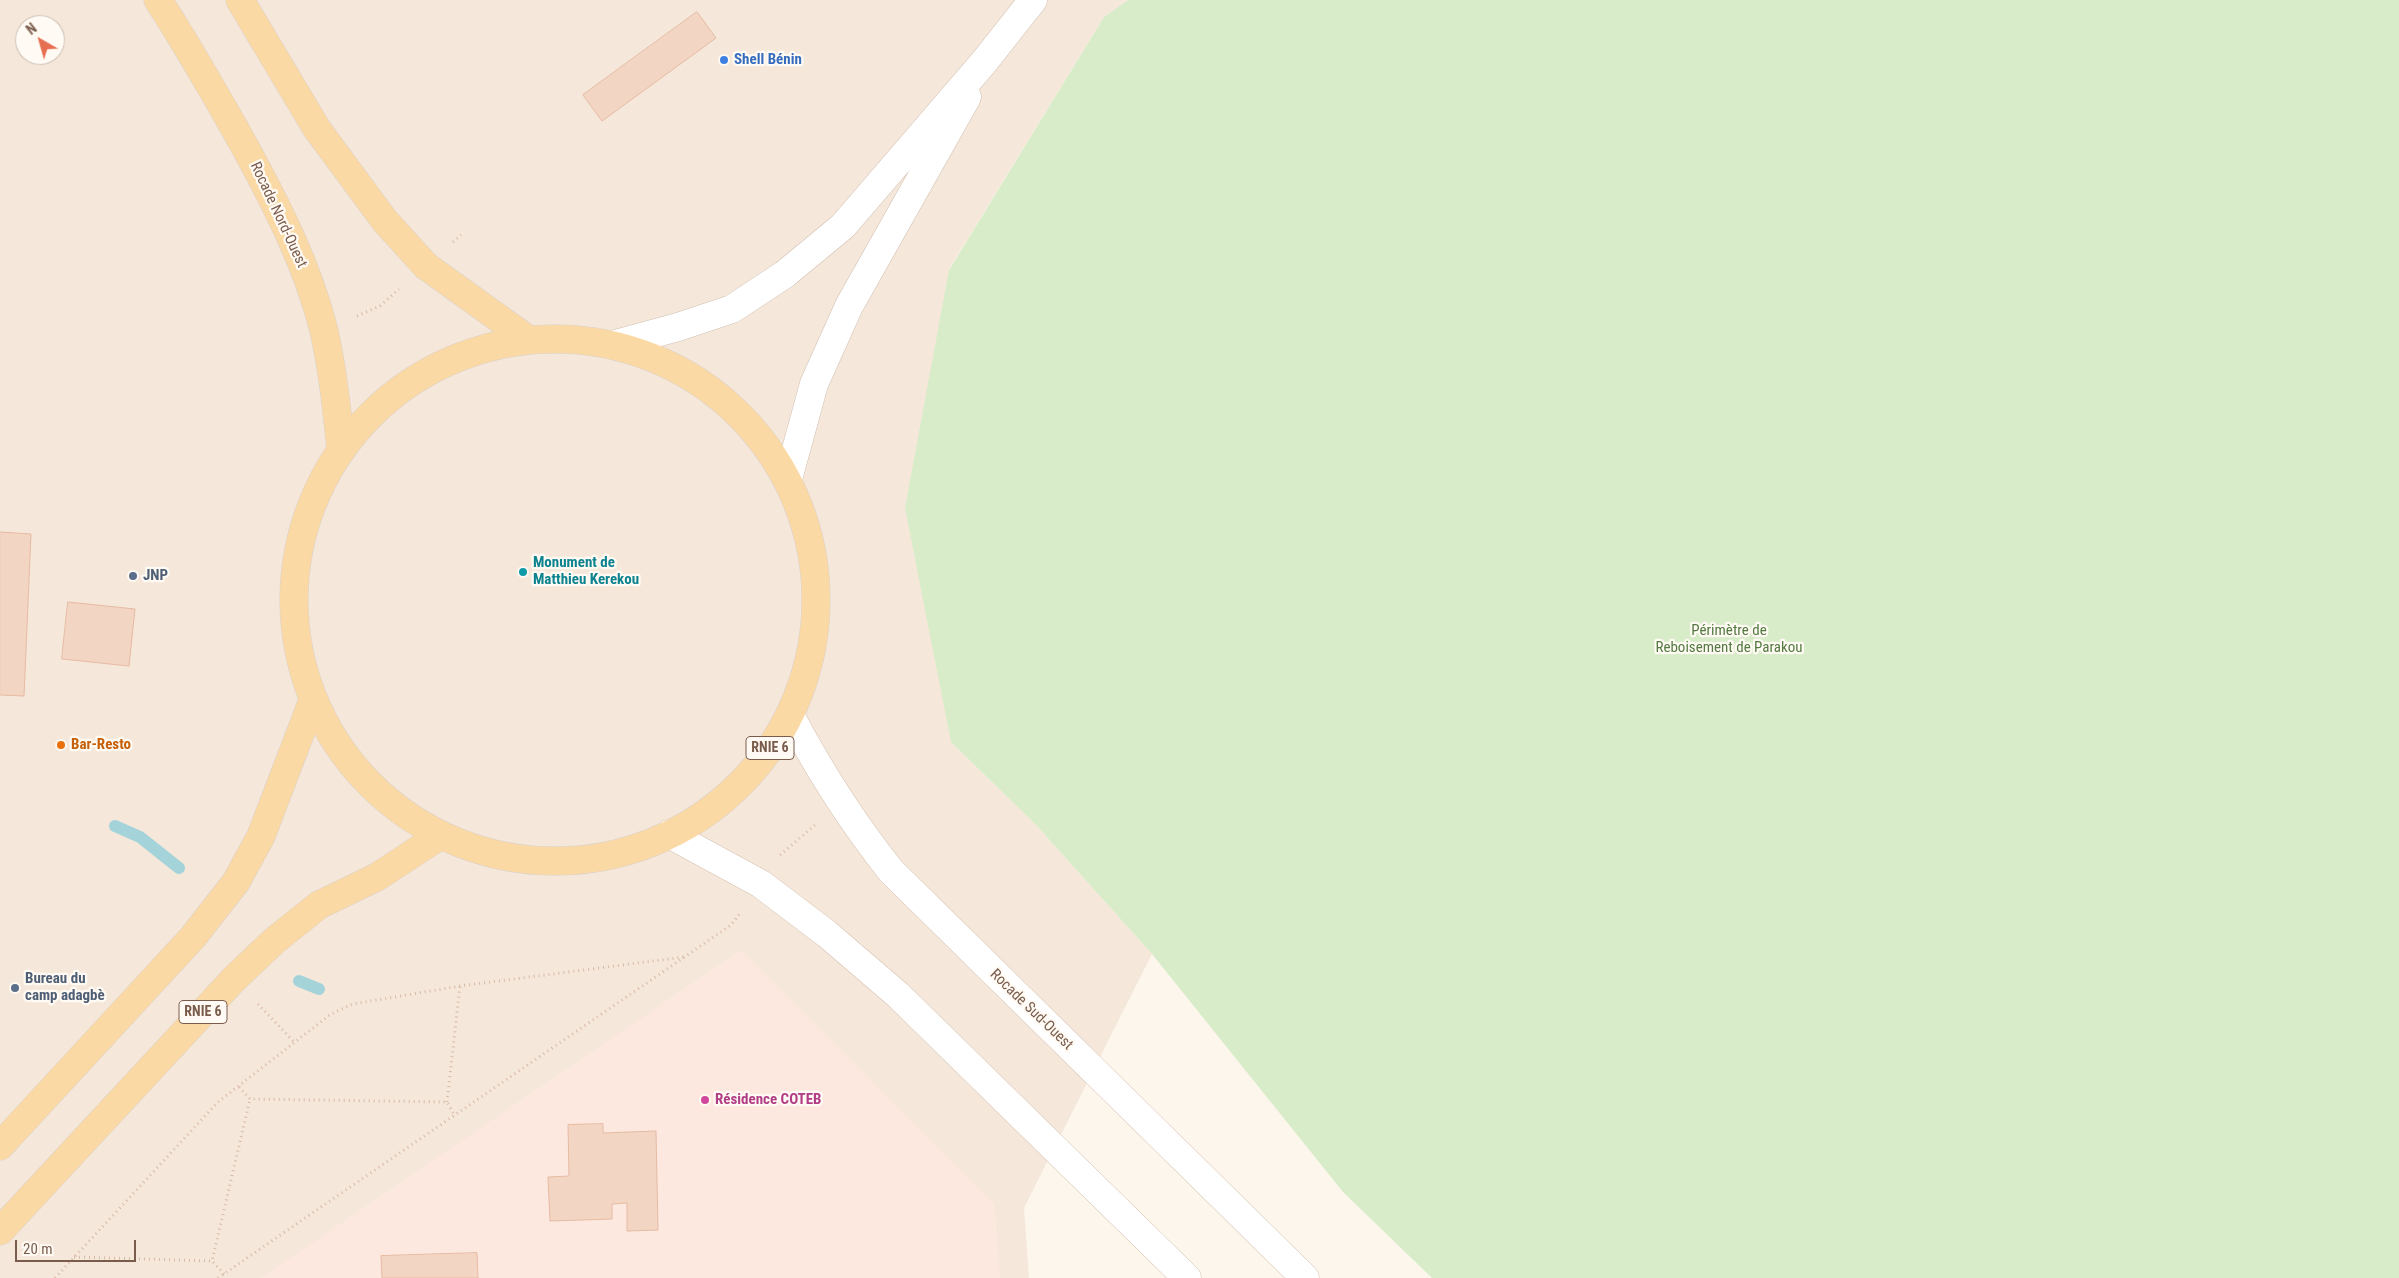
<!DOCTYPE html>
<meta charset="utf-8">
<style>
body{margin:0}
#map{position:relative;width:2399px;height:1278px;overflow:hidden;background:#fdf6ec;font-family:"Roboto Condensed",sans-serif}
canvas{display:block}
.north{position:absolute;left:15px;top:15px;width:50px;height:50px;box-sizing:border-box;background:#fffaf3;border:1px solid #cabbb1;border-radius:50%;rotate:322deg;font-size:14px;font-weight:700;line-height:20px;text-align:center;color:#7a5c4d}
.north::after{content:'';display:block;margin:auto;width:18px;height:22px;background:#e76f51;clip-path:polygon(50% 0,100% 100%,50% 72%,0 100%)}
.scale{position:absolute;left:15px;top:1240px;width:121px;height:22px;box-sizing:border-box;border:2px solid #7a5c4d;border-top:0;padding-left:6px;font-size:15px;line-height:18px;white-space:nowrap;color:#7a5c4d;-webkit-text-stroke:4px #fffaf3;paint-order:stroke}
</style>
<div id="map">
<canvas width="2399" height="1278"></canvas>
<div class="north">N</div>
<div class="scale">20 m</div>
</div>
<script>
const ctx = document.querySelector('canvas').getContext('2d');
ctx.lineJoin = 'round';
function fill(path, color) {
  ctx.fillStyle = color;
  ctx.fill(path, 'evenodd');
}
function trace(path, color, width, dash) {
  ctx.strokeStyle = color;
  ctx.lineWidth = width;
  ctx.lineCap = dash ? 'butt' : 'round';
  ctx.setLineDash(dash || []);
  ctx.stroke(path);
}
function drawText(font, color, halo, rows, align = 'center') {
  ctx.font = font + ' "Roboto Condensed",sans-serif';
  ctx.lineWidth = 4.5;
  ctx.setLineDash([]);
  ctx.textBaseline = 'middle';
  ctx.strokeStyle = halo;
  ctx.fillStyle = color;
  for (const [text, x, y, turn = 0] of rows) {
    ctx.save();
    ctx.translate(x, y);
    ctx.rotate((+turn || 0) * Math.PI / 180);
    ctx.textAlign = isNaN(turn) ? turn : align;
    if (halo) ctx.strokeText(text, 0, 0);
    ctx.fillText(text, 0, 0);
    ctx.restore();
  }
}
fill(new Path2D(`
 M 0,0 L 1128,0 L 1104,17 L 949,269 L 951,742 L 1036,825 L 1152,954 L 1024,1208 L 1029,1278 L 0,1278 ZM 25,25 L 55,25 L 55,55 L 25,55 Z`), '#f5e8da');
fill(new Path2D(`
 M 741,950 L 994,1204 L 1000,1278 L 261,1278 Z`), '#fde8e0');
fill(new Path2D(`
 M 1128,0 L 2399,0 L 2399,1278 L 1432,1278 L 1343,1192 L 1152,954 L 1036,825 L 951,742 L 905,508 L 949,270 L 1104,17 Z`), '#d8ecc9');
trace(new Path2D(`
 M 115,826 L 140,837 L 179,868
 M 299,981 L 319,989`), '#a5d3da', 12);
const building = new Path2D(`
 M 697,12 L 716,38 L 602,121 L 583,95 Z
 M 0,532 L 31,534 L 24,696 L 0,695 Z
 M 68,602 L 135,609 L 129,666 L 62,659 Z
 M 603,1124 L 603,1133 L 656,1131 L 658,1230 L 627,1231 L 627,1203 L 612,1204 L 612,1219 L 550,1221 L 548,1177 L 569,1176 L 568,1125 Z
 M 477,1253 L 478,1278 L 382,1278 L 381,1256 Z`);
fill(building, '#f3d5c3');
trace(building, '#e6bba3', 1);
const tertiary = new Path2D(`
 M 612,345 L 678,327 L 732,309 L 785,274 L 843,226 L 984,62 L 1033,0
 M 788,479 L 814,384 L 849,306 L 967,97`);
const secondary = new Path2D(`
 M 790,715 C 819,770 852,822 891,871 L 1305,1278
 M 669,834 L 761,884 L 827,934 L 898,995 L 1187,1278`);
const primary = new Path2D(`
 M 158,0 C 189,48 217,97 245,147 C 277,206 308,266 324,331 C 333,371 337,411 341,451
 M 240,0 L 317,129 L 385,221 L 426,266 L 529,340
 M294 600a261 261 0 1 1 522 0a261 261 0 1 1-522 0Z
 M 0,1146 L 193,937 L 236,882 L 261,836 L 313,700
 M 0,1231 L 234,979 L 274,941 L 319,905 L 377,877 L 441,835`);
trace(tertiary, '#d1beb0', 29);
trace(secondary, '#d6c0b0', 29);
trace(primary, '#dad1cd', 29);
trace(new Path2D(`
 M 453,242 L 461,235
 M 357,316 L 380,306 L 399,289
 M 780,855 L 815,825
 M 258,1004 L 295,1043
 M 239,1087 L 250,1099 L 447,1102 L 455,1116
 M 447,1102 L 460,986
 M 74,1257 L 212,1261
 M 224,1274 L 212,1261 L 250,1099
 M 55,1278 L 218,1102 L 331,1014 L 353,1004 L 460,986 L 684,957
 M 218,1278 L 731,925 L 741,912`), '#d9b8a5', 3, [1, 4]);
trace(tertiary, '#fff', 28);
trace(secondary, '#fff', 28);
trace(primary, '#fbd9a5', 28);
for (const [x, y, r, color] of [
 [724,60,5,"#3f7fe0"],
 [523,572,5,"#0f9aa8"],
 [133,576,5,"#5c6f8a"],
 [61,745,5,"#e8710a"],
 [15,988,5,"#5c6f8a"],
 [705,1100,5,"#d1479c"]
]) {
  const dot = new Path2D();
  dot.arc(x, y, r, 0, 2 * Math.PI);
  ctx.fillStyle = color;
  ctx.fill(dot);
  trace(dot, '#fffaf3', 2);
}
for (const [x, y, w] of [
 [770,748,48],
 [203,1012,48]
]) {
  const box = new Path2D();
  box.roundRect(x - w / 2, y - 11.5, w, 23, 4);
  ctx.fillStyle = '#fffaf3';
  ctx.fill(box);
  trace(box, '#7a5c4d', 1);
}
drawText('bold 14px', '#7a5c4d', null, [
 ["RNIE 6",770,748],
 ["RNIE 6",203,1012]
]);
drawText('bold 15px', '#366cbe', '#fffaf3', [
 ["Shell Bénin",734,60]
], 'left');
drawText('15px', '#7a5c4d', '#fffaf3', [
 ["Rocade Nord-Ouest",278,215,65],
 ["Rocade Sud-Ouest",1031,1010,44]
]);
drawText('bold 15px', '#0d838f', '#fffaf3', [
 ["Monument de",533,563],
 ["Matthieu Kerekou",533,580]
], 'left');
drawText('bold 15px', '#4e5e75', '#fffaf3', [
 ["JNP",143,576],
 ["Bureau du",25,979],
 ["camp adagbè",25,996]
], 'left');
drawText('15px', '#537a41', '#fffaf3', [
 ["Périmètre de",1729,631],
 ["Reboisement de Parakou",1729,648]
]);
drawText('bold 15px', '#c56008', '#fffaf3', [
 ["Bar-Resto",71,745]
], 'left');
drawText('bold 15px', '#b23c85', '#fffaf3', [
 ["Résidence COTEB",715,1100]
], 'left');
</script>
